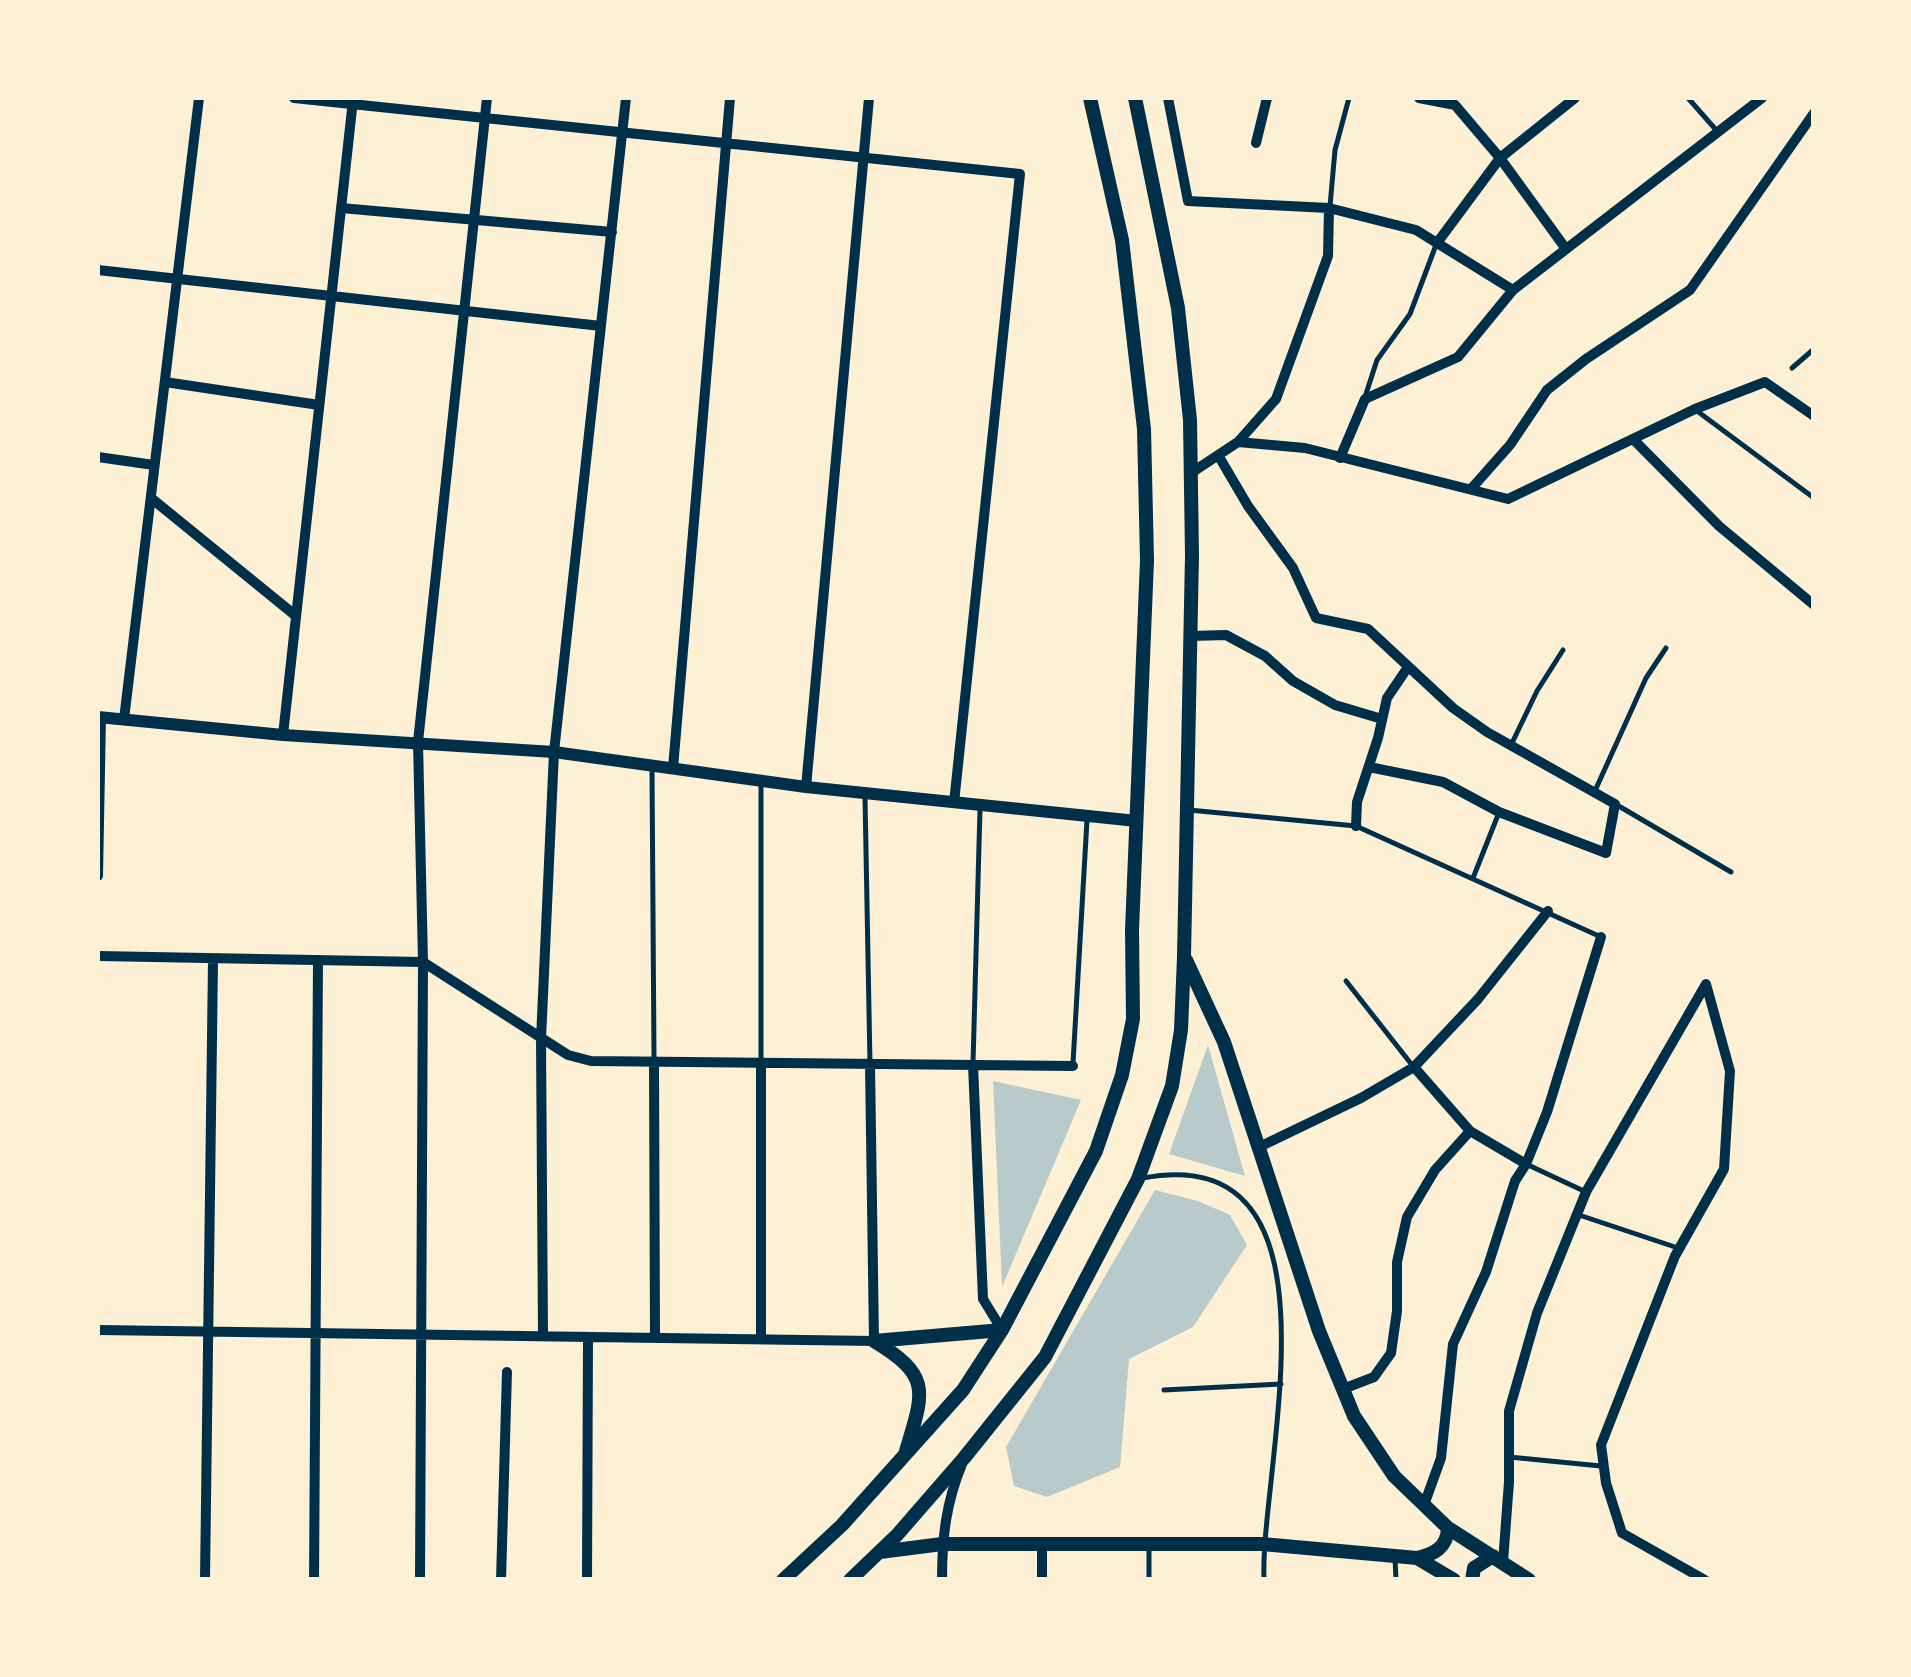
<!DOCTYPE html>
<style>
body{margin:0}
#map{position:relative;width:1911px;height:1677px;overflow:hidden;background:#fdf0d5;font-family:Arial,sans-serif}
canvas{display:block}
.frame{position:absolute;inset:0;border:100px solid #fdf0d5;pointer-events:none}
</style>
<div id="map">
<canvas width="1911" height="1677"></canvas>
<div class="frame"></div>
</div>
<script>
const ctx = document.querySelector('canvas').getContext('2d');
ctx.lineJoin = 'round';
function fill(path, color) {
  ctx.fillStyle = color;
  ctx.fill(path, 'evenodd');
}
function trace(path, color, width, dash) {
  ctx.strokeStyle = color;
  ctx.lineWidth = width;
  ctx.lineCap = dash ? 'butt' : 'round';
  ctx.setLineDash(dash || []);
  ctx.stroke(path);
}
fill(new Path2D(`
 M 1208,1045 L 1245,1176 L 1169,1154 Z
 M 993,1081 L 1081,1100 L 1002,1287 L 1002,1286 Z
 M 1155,1190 L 1198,1201 L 1230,1215 L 1247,1245 L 1193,1327 L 1129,1359 L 1120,1467 L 1047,1497 L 1014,1486 L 1006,1447 Z`), '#b9caca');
trace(new Path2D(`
 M 1688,98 L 1717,131
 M 1330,206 L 1335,150 L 1349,98
 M 1792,368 L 1814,349
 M 1365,397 L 1377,360 L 1410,314 L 1436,245
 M 1697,411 L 1814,498
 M 1512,743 L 1537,691 L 1563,650
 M 652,769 L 654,1058
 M 761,781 L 761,1063
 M 1594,793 L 1646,678 L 1666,648
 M 865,797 L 870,1064
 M 1617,805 L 1731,872
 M 1189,810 L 1356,826 L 1601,937
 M 1473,878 L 1498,815
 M 1346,981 L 1412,1065
 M 973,1063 L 980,809
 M 1073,1063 L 1087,820
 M 1526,1164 L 1586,1192
 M 1143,1178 C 1355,1138 1259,1470 1264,1580
 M 1579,1215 L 1678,1248
 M 1164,1390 L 1281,1384
 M 1509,1457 L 1601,1466
 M 1149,1548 L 1149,1580
 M 1395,1558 L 1396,1580`), '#003049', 5);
trace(new Path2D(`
 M 294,98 L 1020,174 L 954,803
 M 1168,98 L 1188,201 L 1329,208 L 1416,230 L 1513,290
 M 1419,98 L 1455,105 L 1500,158 L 1566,249
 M 1256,143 L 1267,98
 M 341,208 L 612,232
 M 1437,243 L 1500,158 L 1575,98
 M 98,270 L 601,326
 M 165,382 L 319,405
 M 1633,439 L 1719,526 L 1814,605
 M 1238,442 L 1305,448 L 1508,499 L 1695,409 L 1765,382 L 1814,416
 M 1218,455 L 1248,506 L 1293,568 L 1316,618 L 1368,629 L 1453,708 L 1487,732 L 1615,804 L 1606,853 L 1499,812 L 1443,782 L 1369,767
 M 98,457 L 154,465
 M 1340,458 L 1365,399 L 1458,357 L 1513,290 L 1762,98
 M 1191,473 L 1238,442 L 1276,399 L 1328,256 L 1329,208
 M 1471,489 L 1510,445 L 1547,390 L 1586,359 L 1690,290 L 1814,113
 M 151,498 L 296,616
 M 1190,636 L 1226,635 L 1265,656 L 1293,681 L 1335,705 L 1382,719
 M 124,719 L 199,98
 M 283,735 L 353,100
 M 673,768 L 730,98
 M 806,787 L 869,98
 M 1356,826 L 1357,802 L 1378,738 L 1387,698 L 1408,667
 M 98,876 L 101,717
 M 98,956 L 423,962 L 568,1055 L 591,1061 L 1073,1066
 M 654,1061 L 655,1338
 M 973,1065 L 983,1299 L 1002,1330
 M 1414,1067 L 1470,1131 L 1526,1164
 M 1257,1148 L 1361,1098 L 1414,1067 L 1478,999 L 1548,911
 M 98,1330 L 874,1341 L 870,1064
 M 543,1336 L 541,1039 L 554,752 L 626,98
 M 761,1339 L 761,1063
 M 1343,1389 L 1374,1377 L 1391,1353 L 1397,1311 L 1397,1262 L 1407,1217 L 1435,1170 L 1470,1131
 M 1424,1505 L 1441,1458 L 1453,1344 L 1486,1272 L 1515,1181 L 1526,1164 L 1547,1112 L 1601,937
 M 1503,1562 L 1509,1482 L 1509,1411 L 1537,1313 L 1586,1192 L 1706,984
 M 205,1580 L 213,960
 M 314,1580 L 318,960
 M 420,1580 L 423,962 L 418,742 L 487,98
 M 501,1580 L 507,1372
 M 587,1580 L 588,1337
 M 942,1580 C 942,1537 946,1503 962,1464
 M 1042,1580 L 1042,1546
 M 1705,1580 L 1622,1533 L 1606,1483 L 1601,1445 L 1675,1256 L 1724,1169 L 1730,1071 L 1706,984`), '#003049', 10);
trace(new Path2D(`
 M 98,717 L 283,735 L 554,752 L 806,787 L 1137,821`), '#003049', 12);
trace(new Path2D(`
 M 1186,960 L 1224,1042 L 1319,1331 L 1354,1416 L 1394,1476 L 1448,1528 L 1529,1580
 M 874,1341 C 932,1376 924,1391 906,1451
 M 874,1341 L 1002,1330
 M 880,1552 L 942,1544 L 1262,1544 L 1417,1558 L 1454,1580
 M 1417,1558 C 1434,1554 1447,1548 1448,1528
 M 783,1580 L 842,1525 L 963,1390 L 1002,1330 L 1096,1151 L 1122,1075 L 1133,1019 L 1132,930 L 1147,560 L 1144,429 L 1122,240 L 1090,98
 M 850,1580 L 897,1535 L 964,1458 L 1045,1357 L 1138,1179 L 1172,1086 L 1181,1030 L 1184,957 L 1192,555 L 1190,420 L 1178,308 L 1135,98
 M 1472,1580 L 1474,1568 L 1493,1556`), '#003049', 14);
</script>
